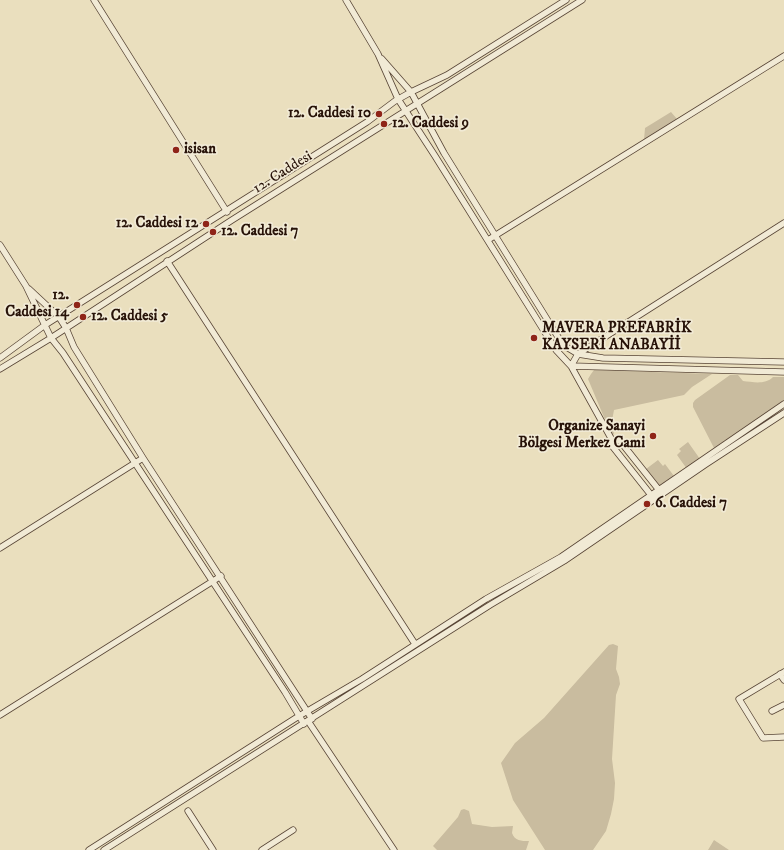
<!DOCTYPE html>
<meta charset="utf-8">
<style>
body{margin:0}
canvas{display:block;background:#eadfbe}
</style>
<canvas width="784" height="850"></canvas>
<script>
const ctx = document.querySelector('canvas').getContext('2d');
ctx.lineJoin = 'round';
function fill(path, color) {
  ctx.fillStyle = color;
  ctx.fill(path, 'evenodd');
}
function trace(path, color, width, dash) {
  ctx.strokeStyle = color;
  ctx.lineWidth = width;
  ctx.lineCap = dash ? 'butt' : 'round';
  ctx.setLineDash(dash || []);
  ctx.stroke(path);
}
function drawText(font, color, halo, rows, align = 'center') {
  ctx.font = font + ' "IM FELL DW Pica",serif';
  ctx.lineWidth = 3.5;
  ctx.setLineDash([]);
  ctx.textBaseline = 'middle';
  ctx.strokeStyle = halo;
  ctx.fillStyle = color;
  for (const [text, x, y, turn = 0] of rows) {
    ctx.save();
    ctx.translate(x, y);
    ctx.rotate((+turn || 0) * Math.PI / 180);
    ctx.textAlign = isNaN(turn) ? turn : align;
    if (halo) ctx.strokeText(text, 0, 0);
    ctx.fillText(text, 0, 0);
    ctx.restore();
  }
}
fill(new Path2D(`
 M 671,112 L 677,119 L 644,140 L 645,128 Z
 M 594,370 L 595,370 L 712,374 L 692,387 L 684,395 L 614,410 L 611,426 L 614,433 L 613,435 L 611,434 L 588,379 L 591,374 Z
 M 730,375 L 738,375 L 743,381 C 753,382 765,385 773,377 L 784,377 L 784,402 L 714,448 L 693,407 L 693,403 L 695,400 Z
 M 688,442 L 700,459 L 687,469 L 677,455 L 681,451 L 679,449 Z
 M 658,460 L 663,466 L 665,464 L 674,476 L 659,487 L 646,469 Z
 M 613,644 L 618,646 L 616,669 L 619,677 L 620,684 L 616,695 L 612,759 L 615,783 L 614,799 L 611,814 L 606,831 L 593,850 L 545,850 L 513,800 L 501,763 L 515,743 L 544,718 L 609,645 Z
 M 464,809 L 469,811 L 472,824 L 492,827 L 513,826 L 512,833 C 515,841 521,841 529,841 L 526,850 L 437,850 L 433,846 L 458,817 L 461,810 Z
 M 714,840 L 729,850 L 708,850 Z`), '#c9bc9f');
const minor = new Path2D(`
 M 94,0 L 227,212
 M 346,0 L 378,54 L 398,99 L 435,156 L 556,350 L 571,366 L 612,440 L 613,447 L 651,495
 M 382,59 L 411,92 L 444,153 L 563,345 L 578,354 L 603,358 L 784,362
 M 488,240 L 784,56
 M 0,245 L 26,286 L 51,338 L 63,353 L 285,692 L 304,724
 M 167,261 L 415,644
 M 29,289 L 59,317 L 66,328 L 74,347 L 143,458 L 312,719
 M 0,358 L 45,325 L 367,122 L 395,101 L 411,92 L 447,75 L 566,0
 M 571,366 L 578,354 L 784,223
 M 571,366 L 784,372
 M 0,369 L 51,338 L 232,220 L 582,0
 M 612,440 L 620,441 L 659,490
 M 0,548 L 143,458
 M 784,672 L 739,699 L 763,738 L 784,737
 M 780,674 L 784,680
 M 772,711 L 784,705
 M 0,715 L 221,576
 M 308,721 L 394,850
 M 188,811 L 213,850
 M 89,850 L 299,716 L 362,679 L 486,599 L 561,557 L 784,404
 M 104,850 L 490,605 L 564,561 L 706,464 L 784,413
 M 262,850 L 293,830`);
trace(minor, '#584536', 7);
trace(minor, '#f1ead5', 5.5);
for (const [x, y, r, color] of [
 [379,114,4,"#8f2418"],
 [384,124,4,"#8f2418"],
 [176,150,4,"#8f2418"],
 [206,224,4,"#8f2418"],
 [213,232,4,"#8f2418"],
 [77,305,4,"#8f2418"],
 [83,317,4,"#8f2418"],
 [534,338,4,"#8f2418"],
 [653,436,4,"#8f2418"],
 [647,504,4,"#8f2418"]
]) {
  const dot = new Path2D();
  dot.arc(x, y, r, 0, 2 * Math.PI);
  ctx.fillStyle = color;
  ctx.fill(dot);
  trace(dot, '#f1ead5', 1.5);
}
drawText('bold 15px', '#271208', '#f1ead5', [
 ["12. Caddesi 10",371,114,"right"],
 ["12. Caddesi 9",392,124],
 ["isisan",184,150],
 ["12. Caddesi 12",198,224,"right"],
 ["12. Caddesi 7",221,232],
 ["12.",69,296,"right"],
 ["Caddesi 14",69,313,"right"],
 ["12. Caddesi 5",91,317],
 ["MAVERA PREFABRİK",542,329],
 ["KAYSERİ ANABAYİİ",542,346],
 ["Organize Sanayi",645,427,"right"],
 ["Bölgesi Merkez Cami",645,444,"right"],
 ["6. Caddesi 7",655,504]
], 'left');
drawText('15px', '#271208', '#f1ead5', [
 ["12. Caddesi",283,173,-32]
]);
</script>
